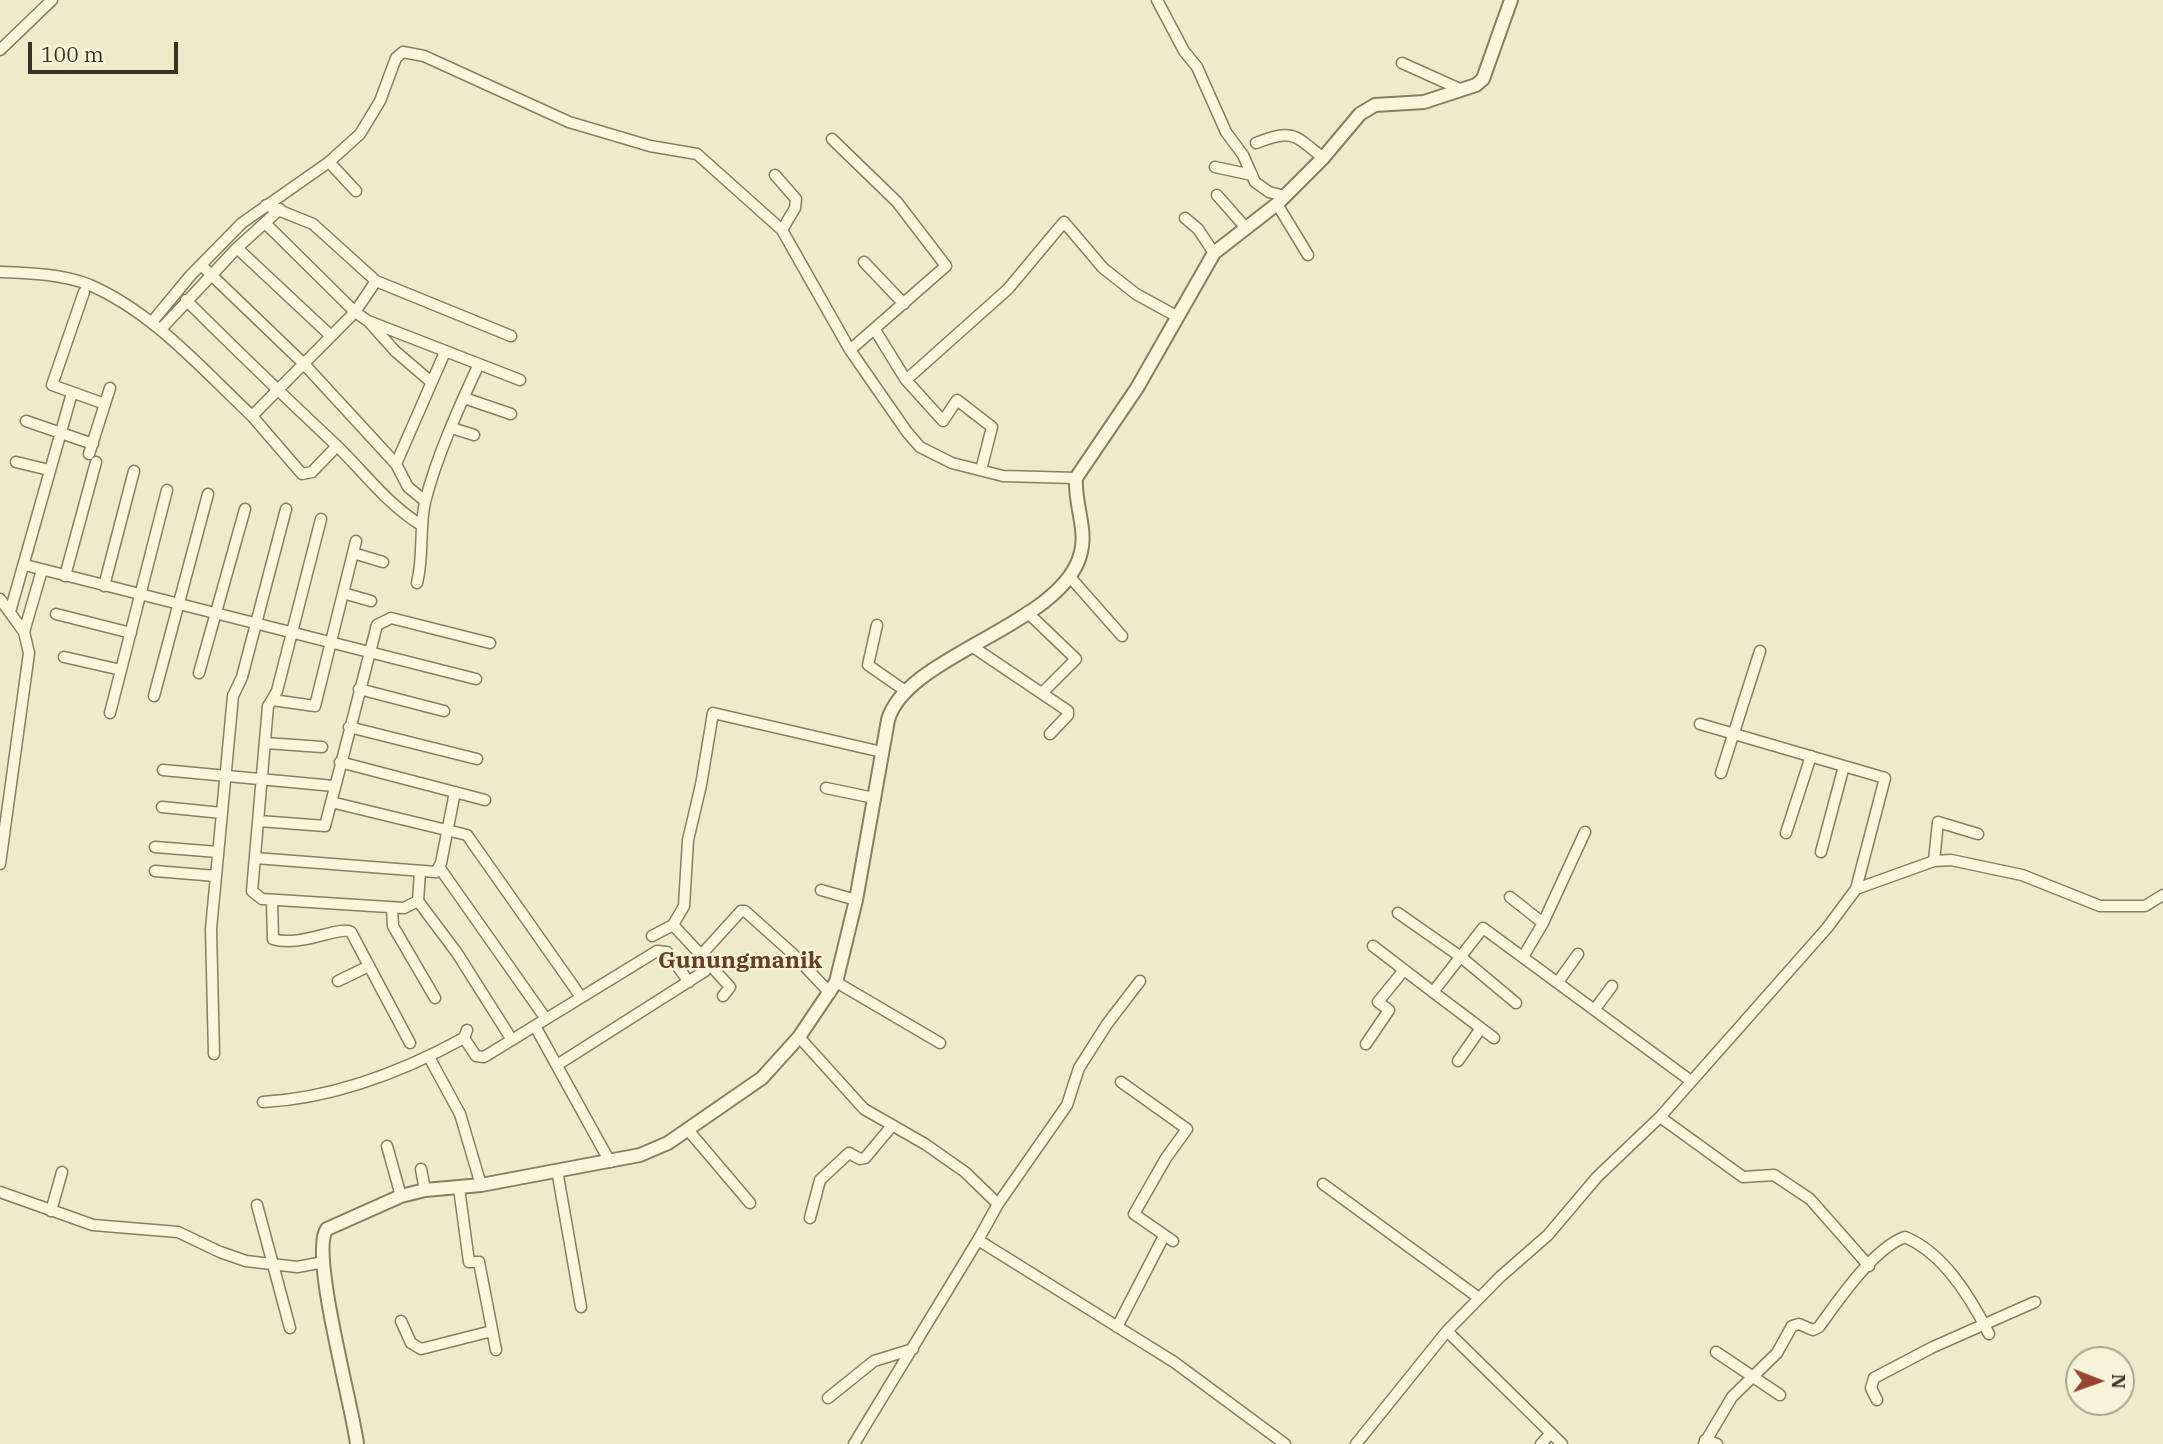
<!DOCTYPE html>
<style>
body{margin:0}
#map{position:relative;width:2163px;height:1444px;overflow:hidden;background:#eeebc9;font-family:"IBM Plex Serif",serif}
canvas{display:block}
.north{position:absolute;left:2065px;top:1346px;width:70px;height:70px;box-sizing:border-box;background:#f5f3d8;border:2px solid #aba68f;border-radius:50%;rotate:91deg;font-size:19px;font-weight:700;line-height:28px;text-align:center;color:#3b3321}
.north::after{content:'';display:block;margin:auto;width:24px;height:32px;background:#98442f;clip-path:polygon(50% 0,100% 100%,50% 72%,0 100%)}
.scale{position:absolute;left:28px;top:42px;width:150px;height:32px;box-sizing:border-box;border:4px solid #3b3321;border-top:0;padding-left:9px;font-size:21px;line-height:24px;white-space:nowrap;color:#3b3321;-webkit-text-stroke:5px #f5f3d8;paint-order:stroke}
</style>
<div id="map">
<canvas width="2163" height="1444"></canvas>
<div class="north">N</div>
<div class="scale">100 m</div>
</div>
<script>
const ctx = document.querySelector('canvas').getContext('2d');
ctx.lineJoin = 'round';
function trace(path, color, width, dash) {
  ctx.strokeStyle = color;
  ctx.lineWidth = width;
  ctx.lineCap = dash ? 'butt' : 'round';
  ctx.setLineDash(dash || []);
  ctx.stroke(path);
}
function drawText(font, color, halo, rows, align = 'center') {
  ctx.font = font + ' "IBM Plex Serif",serif';
  ctx.lineWidth = 5;
  ctx.setLineDash([]);
  ctx.textBaseline = 'middle';
  ctx.strokeStyle = halo;
  ctx.fillStyle = color;
  for (const [text, x, y, turn = 0] of rows) {
    ctx.save();
    ctx.translate(x, y);
    ctx.rotate((+turn || 0) * Math.PI / 180);
    ctx.textAlign = isNaN(turn) ? turn : align;
    if (halo) ctx.strokeText(text, 0, 0);
    ctx.fillText(text, 0, 0);
    ctx.restore();
  }
}
const minor = new Path2D(`
 M 1157,0 L 1184,51 L 1197,67 L 1226,132 L 1243,155 L 1255,182 L 1269,192 L 1284,196
 M 0,50 L 52,0
 M 1402,63 L 1462,90
 M 832,139 L 897,202 L 946,266 L 850,350
 M 1256,143 C 1293,129 1294,134 1323,158
 M 329,162 L 356,191
 M 1215,167 L 1252,175
 M 775,175 L 796,199 L 795,208 L 782,230
 M 1217,195 L 1246,228
 M 1277,204 L 1308,255
 M 1185,218 L 1198,229 L 1214,253
 M 265,223 L 355,312 L 368,321 L 520,380
 M 237,248 L 331,336
 M 864,262 L 904,304
 M 201,265 L 304,364 L 396,464 L 408,487 L 425,501
 M 0,272 C 29,273 62,274 90,285 C 154,313 202,369 252,416 L 355,312 L 376,281 L 313,224 L 266,205
 M 376,281 L 511,336
 M 84,292 L 52,385 L 105,404
 M 186,300 C 235,349 285,397 336,445 C 364,472 387,504 421,525
 M 152,322 L 190,276 L 242,223 L 329,162 L 360,134 L 380,101 L 396,58 L 403,52 L 424,56 L 569,122 L 650,146 L 697,154 L 782,230 L 850,350 L 907,432 L 920,447 L 952,463 L 1003,476 L 1076,478
 M 370,323 L 395,351 L 430,381
 M 161,329 L 237,248 L 280,209
 M 875,330 L 906,380 L 943,421 L 957,400 L 992,427 L 981,470
 M 906,380 L 1008,289 L 1064,222 L 1103,268 L 1136,294 L 1178,317
 M 464,398 L 511,414
 M 252,416 L 302,474 L 312,472 L 337,446
 M 26,421 L 93,444
 M 452,428 L 474,435
 M 89,454 L 110,388
 M 16,462 L 49,470
 M 396,464 L 445,352
 M 353,553 L 356,541
 M 383,562 L 353,553 L 315,706 L 272,700 L 268,706 L 252,891 L 262,899 L 404,908 L 418,901 L 420,872
 M 25,565 L 476,679
 M 65,576 L 96,462
 M 1070,577 L 1122,636
 M 417,583 C 424,556 419,529 425,502 C 436,458 459,407 478,366
 M 104,586 L 134,471
 M 343,593 L 371,601
 M 0,599 L 24,632 L 29,653 L 0,864
 M 10,612 L 72,393
 M 1027,612 L 1076,659 L 1043,692
 M 56,614 L 131,633
 M 877,625 L 868,665 L 904,690
 M 24,632 L 42,570
 M 973,647 L 1068,711 L 1068,715 L 1050,734
 M 64,657 L 121,670
 M 199,673 L 245,509
 M 359,689 L 444,711
 M 154,696 L 208,494
 M 272,700 L 277,691 L 321,519
 M 110,713 L 167,490
 M 1700,724 L 1885,778 L 1856,889
 M 349,727 L 477,759
 M 266,743 L 322,747
 M 340,762 L 485,800
 M 163,770 L 334,786
 M 1721,773 L 1760,651
 M 826,788 L 874,798
 M 331,802 L 467,835 L 581,997
 M 162,807 L 222,813
 M 259,821 L 325,826 L 377,625 L 391,618 L 490,643
 M 1786,833 L 1811,756
 M 155,847 L 218,852
 M 1821,852 L 1844,766
 M 255,858 L 436,872 L 441,863 L 455,792
 M 1934,861 L 1938,822 L 1978,834
 M 439,867 L 546,1019
 M 155,871 L 216,876
 M 821,890 L 856,900
 M 1510,897 L 1543,923
 M 272,900 L 273,939 C 299,948 341,925 351,932 L 410,1043
 M 418,901 L 457,953 L 512,1040
 M 392,908 L 393,926 L 435,998
 M 1398,913 L 1461,957 L 1516,1003
 M 673,925 L 701,955
 M 652,936 L 673,925 L 684,906 L 688,840 L 701,785 L 713,713 L 882,752
 M 1373,946 L 1433,992
 M 1523,957 L 1543,923 L 1585,832
 M 338,981 L 369,966
 M 836,982 L 940,1043
 M 1558,982 L 1578,954
 M 723,996 L 730,987 L 701,955 L 741,911 L 745,911 L 793,954 L 830,993
 M 1595,1009 L 1612,986
 M 535,1026 L 610,1162
 M 467,1030 L 464,1038 L 476,1056 L 484,1057 L 657,951 L 667,952 L 689,982
 M 799,1037 L 864,1109 L 925,1144 L 965,1172 L 998,1204 L 978,1240 L 1174,1362 L 1285,1444
 M 1494,1038 L 1433,992 L 1483,928 L 1691,1081
 M 1366,1044 L 1389,1010 L 1378,1002 L 1404,970
 M 214,1054 L 211,929 L 233,696 L 242,677 L 286,509
 M 429,1057 L 460,1114 L 481,1185
 M 1458,1061 L 1481,1028
 M 557,1065 L 705,971
 M 1121,1082 L 1187,1129 L 1166,1158 L 1134,1214 L 1173,1241
 M 263,1102 C 335,1098 402,1072 464,1038
 M 1660,1117 L 1743,1177 L 1774,1175 L 1810,1199 L 1869,1266
 M 688,1130 L 750,1203
 M 387,1146 L 401,1196
 M 421,1169 L 425,1190
 M 557,1170 L 581,1307
 M 1323,1184 L 1479,1298
 M 459,1188 L 469,1262 L 479,1262 L 496,1350
 M 0,1192 L 93,1225 L 178,1232 L 220,1252 L 246,1261 L 297,1267 L 324,1262
 M 998,1204 L 1067,1105 L 1079,1068 L 1107,1024 L 1140,981
 M 257,1205 L 290,1328
 M 51,1211 L 62,1172
 M 810,1218 L 820,1180 L 849,1153 L 860,1159 L 865,1158 L 891,1127
 M 401,1321 L 411,1343 L 421,1349 L 492,1331
 M 1117,1327 L 1164,1236
 M 1447,1331 L 1562,1444
 M 1716,1352 L 1780,1395
 M 828,1398 L 874,1361 L 913,1349
 M 1877,1400 L 1871,1388 L 1874,1378 L 1933,1347 L 2035,1302
 M 1705,1440 L 1717,1444
 M 854,1444 L 978,1240
 M 1356,1444 L 1447,1331 L 1500,1277 L 1548,1235 L 1597,1177 L 1660,1117 L 1827,928 L 1856,889 L 1934,861 L 1951,860 L 2022,875 L 2100,906 L 2145,906 L 2163,895
 M 1541,1444 L 1550,1434
 M 1704,1444 L 1732,1397 L 1777,1353 L 1792,1326 L 1799,1324 L 1813,1330 L 1819,1327 C 1839,1299 1874,1248 1905,1237 C 1944,1253 1971,1298 1989,1334`);
const tertiary = new Path2D(`
 M 357,1444 C 353,1408 309,1251 327,1229 L 401,1196 L 425,1190 L 481,1185 L 640,1155 L 668,1143 L 762,1078 L 799,1037 L 836,982 L 856,900 L 888,720 C 906,654 1065,625 1081,552 C 1087,529 1074,502 1076,478 L 1137,388 L 1214,253 L 1277,204 L 1323,158 L 1360,114 L 1375,105 L 1424,102 L 1476,85 L 1483,79 L 1511,0`);
trace(minor, '#8a7f5e', 13);
trace(tertiary, '#8a7f5e', 16);
trace(minor, '#f9f6dc', 10);
trace(tertiary, '#f9f6dc', 12);
drawText('bold 23px', '#673e21', '#f5f3d8', [
 ["Gunungmanik",740,961]
]);
</script>
